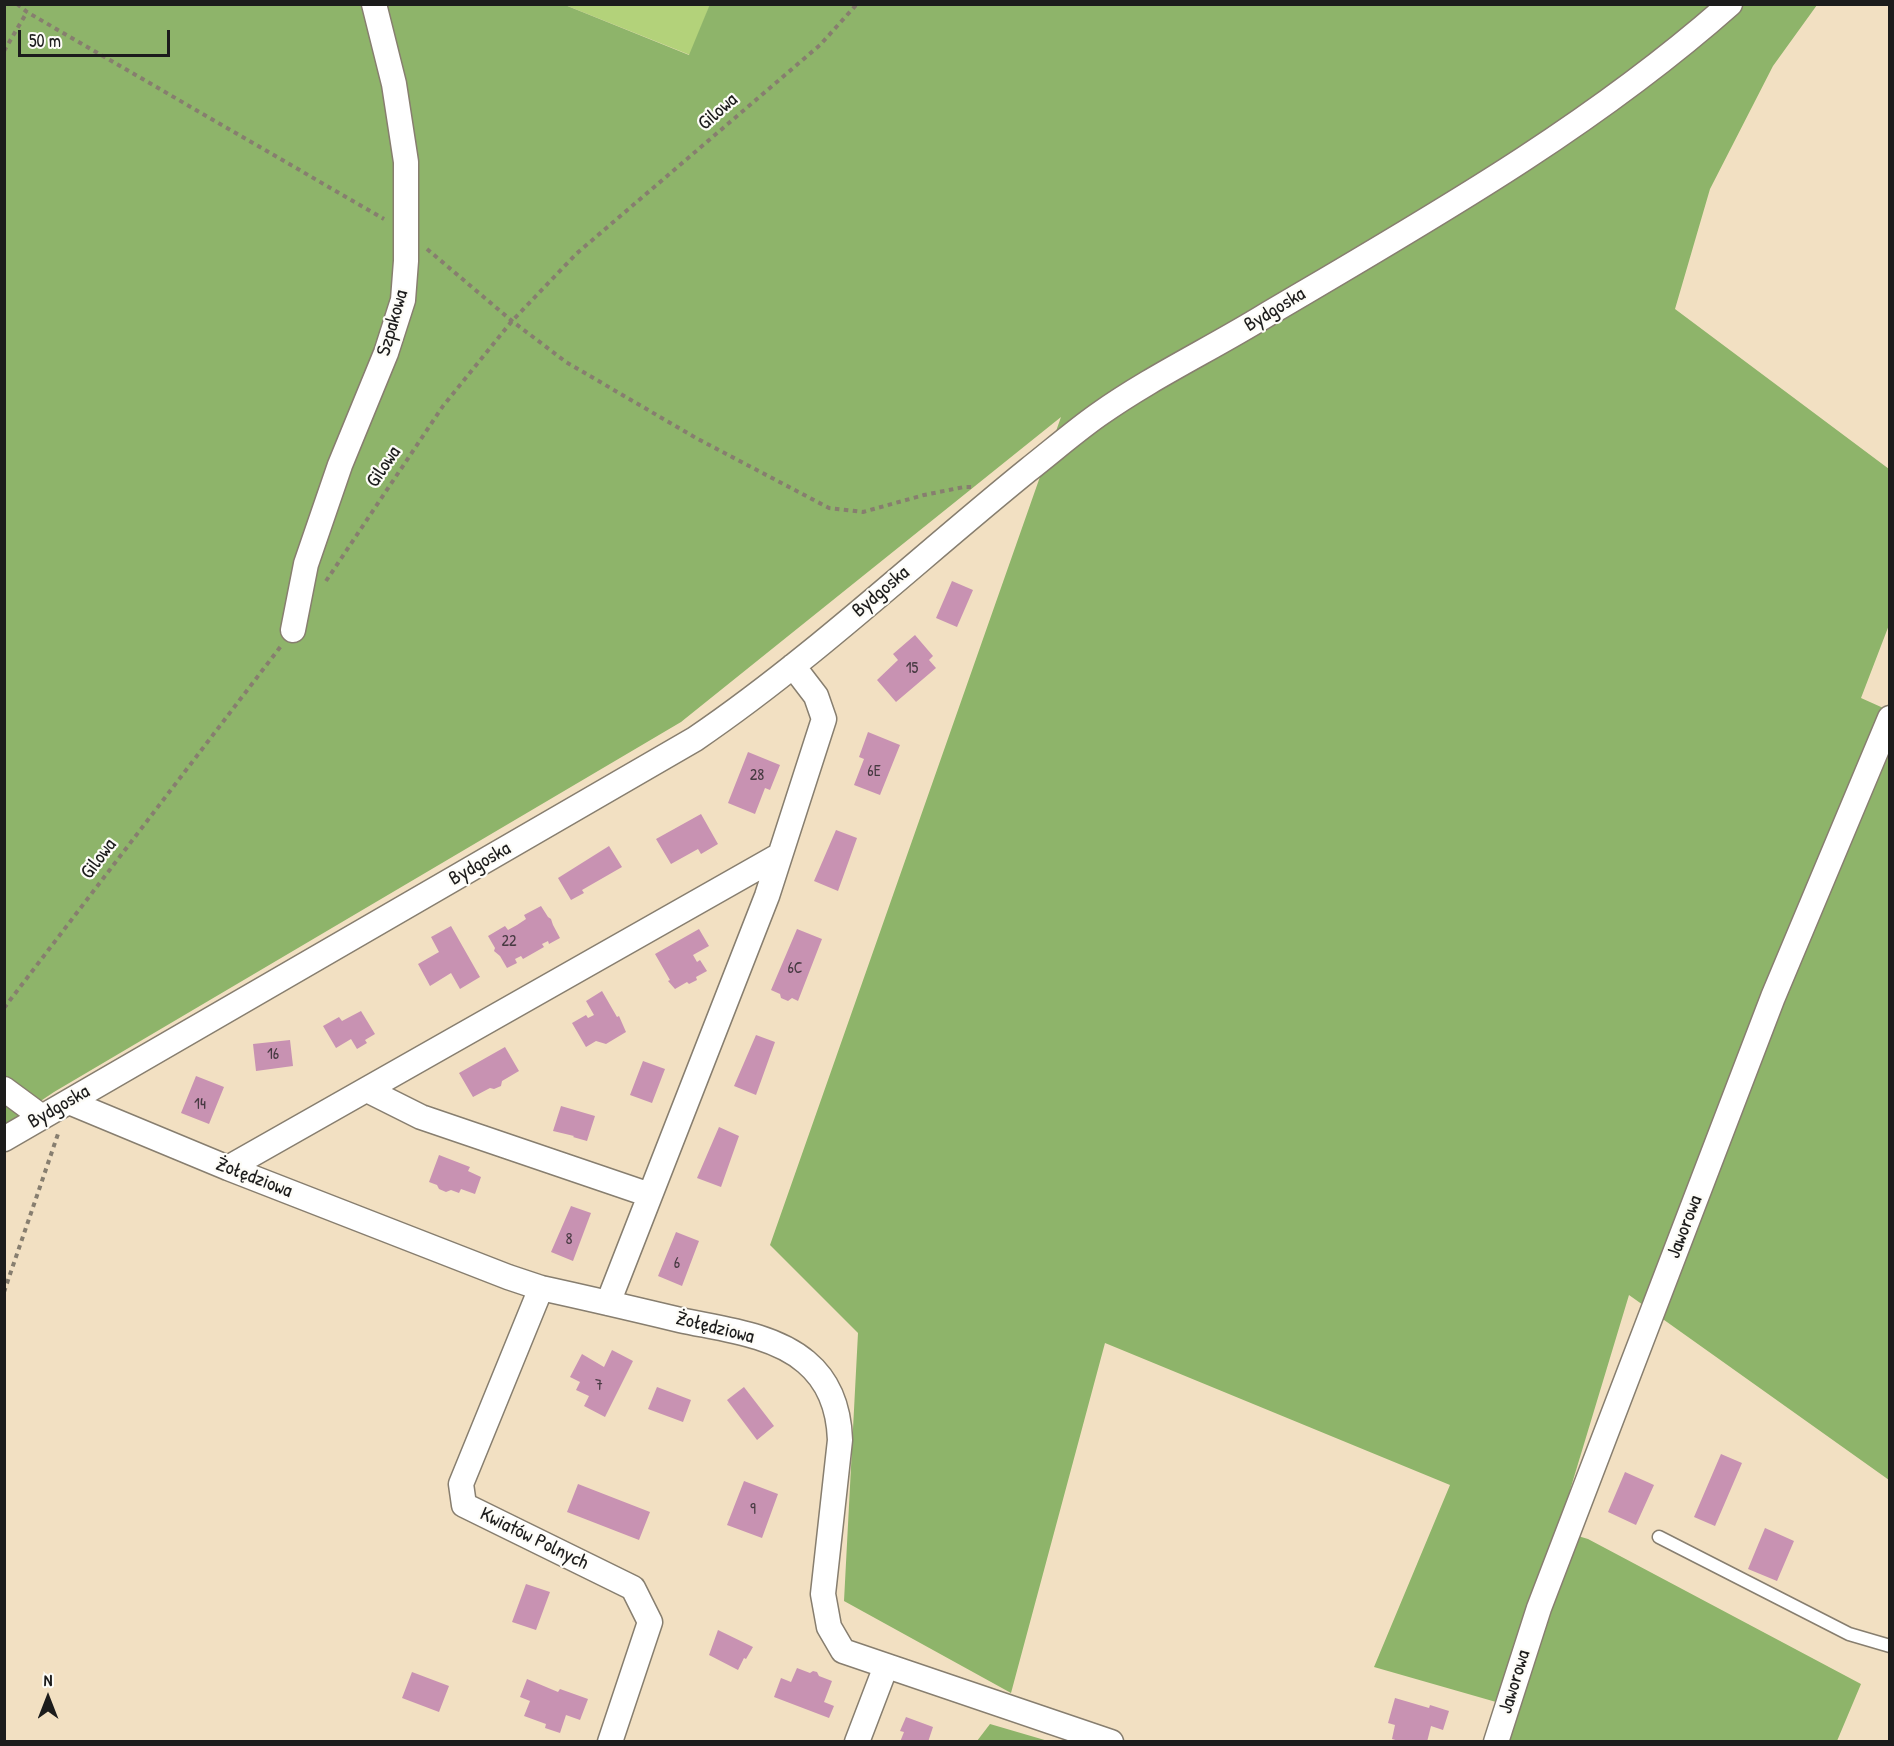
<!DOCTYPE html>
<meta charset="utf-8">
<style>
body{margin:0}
#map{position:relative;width:1894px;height:1746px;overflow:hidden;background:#f2e0c2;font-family:"Patrick Hand",sans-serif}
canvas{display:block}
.frame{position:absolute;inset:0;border:6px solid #1c1c1c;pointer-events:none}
.north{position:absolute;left:18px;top:1668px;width:60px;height:60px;-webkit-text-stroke:4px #fdfcf7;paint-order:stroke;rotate:0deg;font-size:16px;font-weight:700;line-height:24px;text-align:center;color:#1c1c1c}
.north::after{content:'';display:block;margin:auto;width:21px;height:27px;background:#1c1c1c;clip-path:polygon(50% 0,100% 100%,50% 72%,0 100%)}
.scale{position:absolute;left:18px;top:30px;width:152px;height:27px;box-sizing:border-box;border:3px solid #1c1c1c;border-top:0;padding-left:8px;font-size:18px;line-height:21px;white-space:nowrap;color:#1c1c1c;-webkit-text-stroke:4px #fdfcf7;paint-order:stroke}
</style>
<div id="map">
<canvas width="1894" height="1746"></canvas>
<div class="frame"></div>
<div class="north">N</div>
<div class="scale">50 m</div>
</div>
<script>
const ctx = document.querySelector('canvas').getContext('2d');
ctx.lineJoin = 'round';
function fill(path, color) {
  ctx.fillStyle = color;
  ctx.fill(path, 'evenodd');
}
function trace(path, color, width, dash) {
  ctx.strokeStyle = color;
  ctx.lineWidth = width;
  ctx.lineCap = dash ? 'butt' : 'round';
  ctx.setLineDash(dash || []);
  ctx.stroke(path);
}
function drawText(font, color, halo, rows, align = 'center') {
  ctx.font = font + ' "Patrick Hand",sans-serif';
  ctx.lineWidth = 4.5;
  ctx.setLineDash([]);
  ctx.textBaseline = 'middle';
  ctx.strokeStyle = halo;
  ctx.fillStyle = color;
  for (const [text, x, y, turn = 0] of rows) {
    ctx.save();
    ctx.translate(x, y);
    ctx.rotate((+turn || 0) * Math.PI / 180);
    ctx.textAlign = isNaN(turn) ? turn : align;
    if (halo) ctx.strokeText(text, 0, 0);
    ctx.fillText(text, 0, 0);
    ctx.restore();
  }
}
fill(new Path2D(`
 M 565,5 L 710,5 L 690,55 Z`), '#b3d27a');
fill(new Path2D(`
 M 710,4 L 1817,5 L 1773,66 L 1710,189 L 1675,309 L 1889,469 L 1889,625 L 1861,698 L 1890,711 L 1889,1480 L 1629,1295 L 1558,1530 L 1588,1539 L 1861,1684 L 1837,1741 L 1507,1741 L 1517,1708 L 1374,1667 L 1450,1485 L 1105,1343 L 1011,1693 L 844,1601 L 858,1333 L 770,1245 L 1061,417 L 681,722 L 54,1092 L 5,1125 L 5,5 L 565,5 L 689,55 Z
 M 990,1724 L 1048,1741 L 977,1741 Z`), '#8eb46a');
fill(new Path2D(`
 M 952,581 L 973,590 L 957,627 L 936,618 Z
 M 915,635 L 933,656 L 929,660 L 936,668 L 896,702 L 877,680 L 898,660 L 893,654 Z
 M 868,732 L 900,745 L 880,795 L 854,785 L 864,759 L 859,757 Z
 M 748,752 L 780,765 L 770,790 L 765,788 L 755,814 L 728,803 Z
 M 701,814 L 718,844 L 701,854 L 698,849 L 671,864 L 656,839 Z
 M 836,830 L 857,838 L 838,891 L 814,881 Z
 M 609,846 L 622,867 L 582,890 L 584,893 L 571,900 L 558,878 Z
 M 541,906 L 548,917 L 551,919 L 553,925 L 560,938 L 549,944 L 548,941 L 542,944 L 544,947 L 523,959 L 521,956 L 515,959 L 517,963 L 507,968 L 500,956 L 494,951 L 495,948 L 488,936 L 505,926 L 508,930 L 517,925 L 526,919 L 524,915 Z
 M 451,926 L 480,977 L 460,989 L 451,973 L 430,986 L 418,964 L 439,952 L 431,937 Z
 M 699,929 L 709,946 L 693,955 L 697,962 L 700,960 L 707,971 L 696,977 L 697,980 L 689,984 L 687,982 L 675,989 L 668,981 L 670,980 L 655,954 Z
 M 797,929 L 822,939 L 798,1001 L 792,998 L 788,1001 L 781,998 L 780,994 L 771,990 Z
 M 602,991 L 617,1017 L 619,1016 L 626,1032 L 606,1044 L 596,1041 L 586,1047 L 572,1023 L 586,1015 L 588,1018 L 594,1015 L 586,1001 Z
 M 361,1011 L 375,1034 L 365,1040 L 367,1043 L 357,1049 L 351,1039 L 336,1048 L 323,1026 L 339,1017 L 342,1021 Z
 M 756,1035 L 775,1042 L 756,1095 L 734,1086 Z
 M 290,1040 L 293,1066 L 256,1071 L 253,1044 Z
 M 505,1047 L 519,1071 L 502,1081 L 501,1086 L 494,1089 L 490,1088 L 473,1097 L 459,1073 Z
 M 643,1061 L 665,1069 L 652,1103 L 630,1095 Z
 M 196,1076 L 224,1087 L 209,1124 L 181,1113 Z
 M 561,1106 L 595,1116 L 587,1141 L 573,1137 L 574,1136 L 553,1131 Z
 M 719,1127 L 739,1136 L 721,1187 L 697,1178 Z
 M 439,1155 L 470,1167 L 468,1171 L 481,1177 L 475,1194 L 461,1189 L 459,1193 L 451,1190 L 446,1192 L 439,1189 L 437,1185 L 429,1182 Z
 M 571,1206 L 591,1213 L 573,1261 L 551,1252 Z
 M 676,1232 L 699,1241 L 682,1286 L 658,1276 Z
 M 612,1350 L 633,1361 L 605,1417 L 584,1406 L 589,1396 L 576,1390 L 580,1382 L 570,1377 L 582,1354 L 604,1367 Z
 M 657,1387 L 691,1400 L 683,1422 L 648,1409 Z
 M 744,1387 L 774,1426 L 757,1440 L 727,1400 Z
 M 1721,1454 L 1742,1463 L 1715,1526 L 1694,1517 Z
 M 1625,1472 L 1654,1485 L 1636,1525 L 1608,1512 Z
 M 744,1481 L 778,1494 L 762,1538 L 727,1525 Z
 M 578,1484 L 650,1512 L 639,1540 L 567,1512 Z
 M 1765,1528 L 1794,1541 L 1777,1581 L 1748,1569 Z
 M 526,1584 L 550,1592 L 536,1630 L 512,1622 Z
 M 718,1630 L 753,1647 L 746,1659 L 744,1658 L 738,1670 L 709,1655 Z
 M 797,1668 L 810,1673 L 813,1671 L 817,1672 L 819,1676 L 832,1681 L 824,1702 L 834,1706 L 829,1718 L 774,1697 L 781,1678 L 791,1682 Z
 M 412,1672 L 449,1686 L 439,1712 L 402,1698 Z
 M 527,1679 L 558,1692 L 560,1689 L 588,1699 L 580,1720 L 566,1715 L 560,1733 L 545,1728 L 546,1724 L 524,1716 L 530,1701 L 520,1697 Z
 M 1395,1698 L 1429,1708 L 1430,1705 L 1449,1711 L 1443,1730 L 1431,1726 L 1427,1742 L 1402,1742 L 1392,1739 L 1395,1725 L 1388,1723 Z
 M 906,1717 L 933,1727 L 928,1742 L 900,1742 L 904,1732 L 900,1731 Z`), '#c892b2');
const lane = new Path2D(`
 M 1659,1537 L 1849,1634 L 1890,1646`);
const street = new Path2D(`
 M 293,630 L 306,564 L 340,465 L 386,353 L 403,300 L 406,261 L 406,162 L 394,84 L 374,4
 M 4,1089 L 42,1117
 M 367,1090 L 421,1117 L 650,1195
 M 69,1102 L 228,1168 L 508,1277 L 541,1288 C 587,1298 634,1309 680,1320 C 721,1329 773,1334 806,1362 C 830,1382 839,1410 840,1440 L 823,1594 L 829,1627 L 843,1651 L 1111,1742
 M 4,1139 L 695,739 C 811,660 918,559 1028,470 C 1051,452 1074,432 1098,415 C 1150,378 1209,350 1263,317 C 1424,222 1589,129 1730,4
 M 228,1168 L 780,855
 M 541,1288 L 461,1484 L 464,1505 L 633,1588 L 650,1622 L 610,1742
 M 608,1303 L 767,896 L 824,719 L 816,696 L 793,666
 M 857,1742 L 886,1666
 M 1496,1742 L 1539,1608 L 1773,997 L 1890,718`);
trace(lane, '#877e6f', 15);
trace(street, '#877e6f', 27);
trace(new Path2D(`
 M 17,4 L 27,12 L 384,219
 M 4,51 L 27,12
 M 427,249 L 512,321 L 566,362 L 696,438 L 829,508 L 863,512 L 924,495 L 964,487 L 974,487
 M 326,581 L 443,406 L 512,321 L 576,254 L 820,45 L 857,4
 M 4,1008 L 281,646
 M 4,1292 L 58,1134`), '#877e6f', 4, [4.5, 4.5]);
trace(lane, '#fff', 12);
trace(street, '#fff', 24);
drawText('16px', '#473a42', null, [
 ["15",912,669],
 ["6E",874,772],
 ["28",757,776],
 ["22",509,942],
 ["6C",795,969],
 ["16",273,1055],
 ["14",200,1105],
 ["8",569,1240],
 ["6",677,1264],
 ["7",599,1386],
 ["9",753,1510]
]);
drawText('20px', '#1c1c1c', '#fdfcf7', [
 ["Gilowa",718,112,-41],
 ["Bydgoska",1275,310,-31],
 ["Szpakowa",393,323,-74],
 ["Gilowa",384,467,-56],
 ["Bydgoska",881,592,-40],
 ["Gilowa",99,859,-53],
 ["Bydgoska",480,864,-30],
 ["Bydgoska",59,1107,-30],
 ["Żołędziowa",254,1178,21],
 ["Jaworowa",1685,1227,-69],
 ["Żołędziowa",715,1328,14],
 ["Kwiatów Polnych",534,1539,26],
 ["Jaworowa",1515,1682,-73]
]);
</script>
